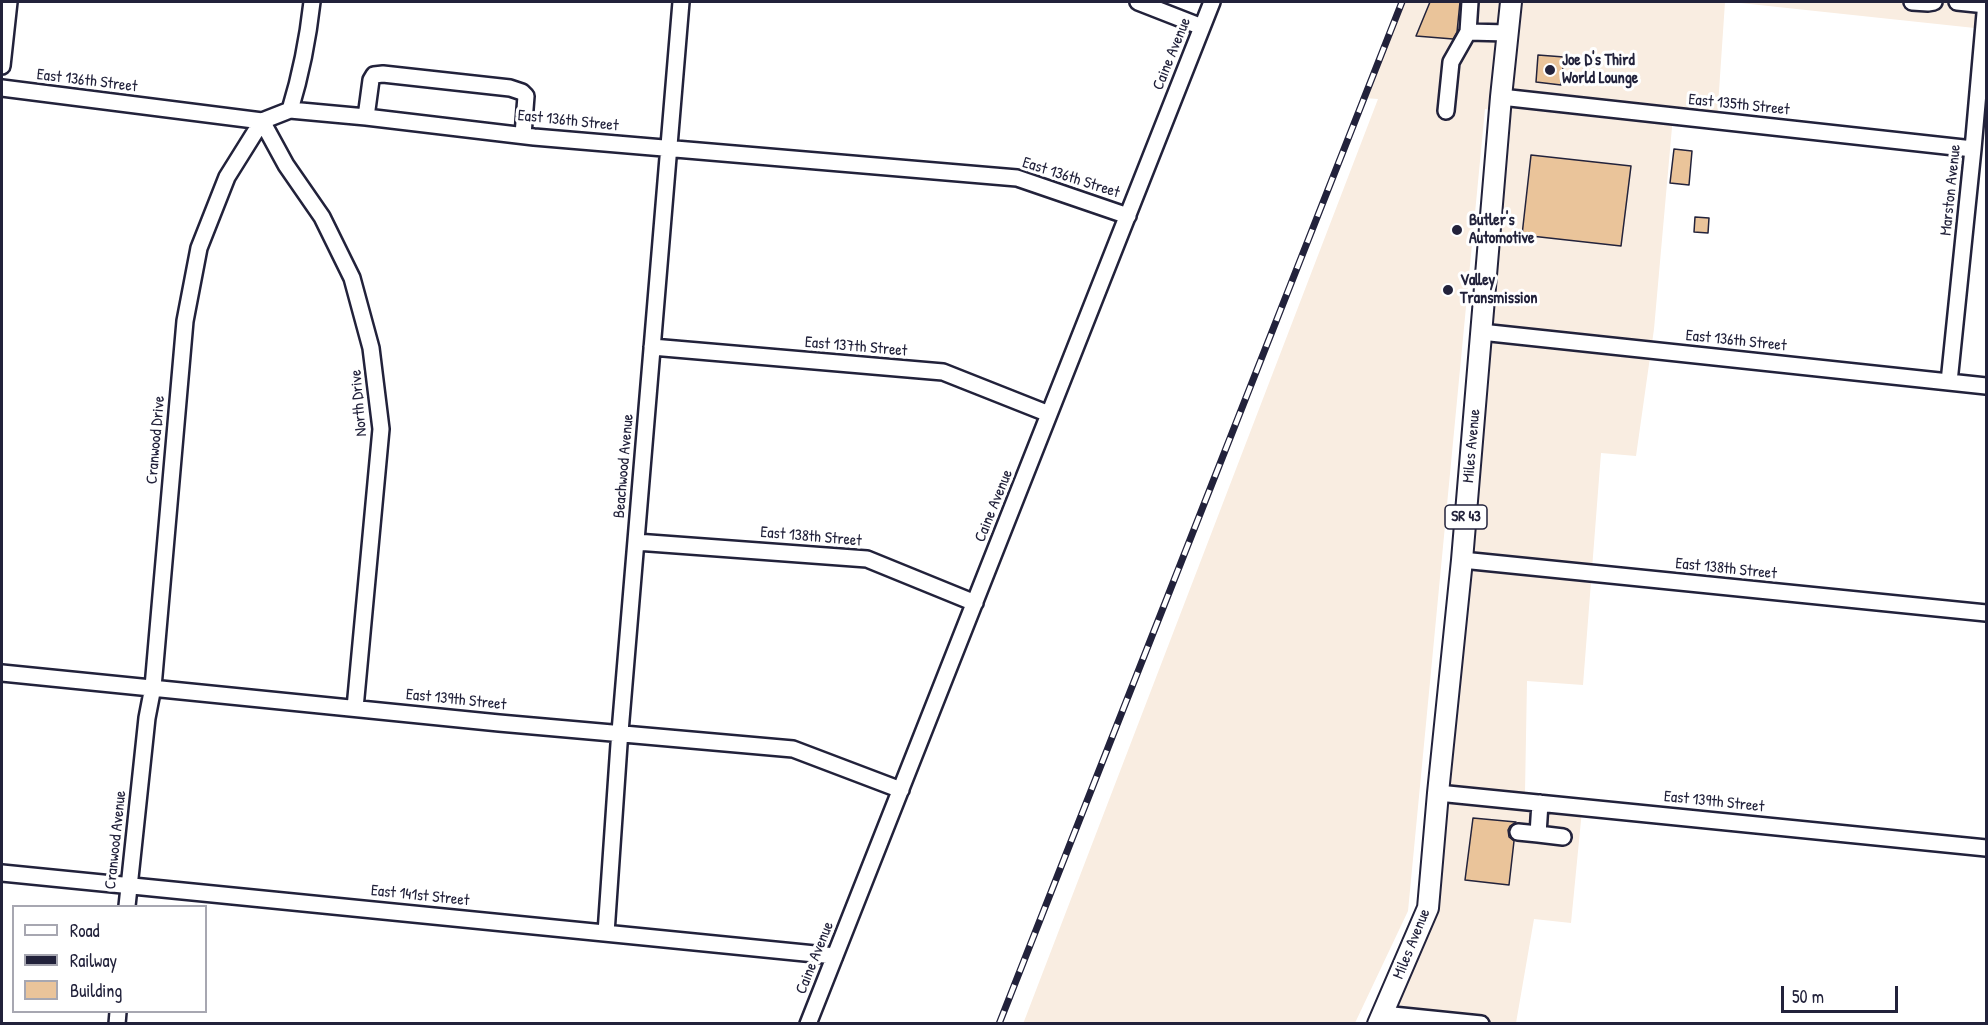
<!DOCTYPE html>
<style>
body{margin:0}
#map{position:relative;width:1988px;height:1025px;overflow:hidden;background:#fff;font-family:"Patrick Hand",sans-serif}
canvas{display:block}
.frame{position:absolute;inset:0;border:3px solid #22223b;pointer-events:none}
.legend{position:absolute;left:12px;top:905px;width:195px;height:108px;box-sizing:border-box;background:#fff;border:2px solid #a7a7b1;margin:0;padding:8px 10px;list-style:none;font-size:18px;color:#22223b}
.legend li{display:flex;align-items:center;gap:12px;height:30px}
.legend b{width:30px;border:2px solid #a7a7b1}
.scale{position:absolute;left:1781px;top:986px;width:117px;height:27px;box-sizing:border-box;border:3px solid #22223b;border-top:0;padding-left:8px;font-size:18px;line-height:21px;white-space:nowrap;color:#22223b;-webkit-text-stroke:4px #fff;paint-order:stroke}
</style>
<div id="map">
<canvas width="1988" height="1025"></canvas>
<div class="frame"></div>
<ul class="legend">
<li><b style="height:8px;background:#fff"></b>Road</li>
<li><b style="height:8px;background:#22223b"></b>Railway</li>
<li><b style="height:16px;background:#eac49a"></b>Building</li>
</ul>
<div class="scale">50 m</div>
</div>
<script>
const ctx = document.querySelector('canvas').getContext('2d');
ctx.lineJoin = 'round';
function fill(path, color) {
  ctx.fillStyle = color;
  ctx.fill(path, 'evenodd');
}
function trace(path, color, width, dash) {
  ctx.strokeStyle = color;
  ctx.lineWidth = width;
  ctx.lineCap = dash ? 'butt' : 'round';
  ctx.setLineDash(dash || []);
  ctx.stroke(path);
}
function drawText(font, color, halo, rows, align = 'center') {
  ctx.font = font + ' "Patrick Hand",sans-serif';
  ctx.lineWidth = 6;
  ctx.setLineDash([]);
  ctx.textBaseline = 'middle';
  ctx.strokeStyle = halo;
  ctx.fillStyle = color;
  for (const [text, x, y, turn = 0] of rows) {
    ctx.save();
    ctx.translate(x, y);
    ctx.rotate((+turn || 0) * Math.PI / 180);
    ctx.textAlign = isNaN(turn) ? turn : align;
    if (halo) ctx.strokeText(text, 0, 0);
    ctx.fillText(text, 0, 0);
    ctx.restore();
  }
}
fill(new Path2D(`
 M 1402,2 L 1725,2 L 1717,121 L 1673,116 L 1654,329 L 1636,456 L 1601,453 L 1583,685 L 1527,681 L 1525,792 L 1583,800 L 1571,923 L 1534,919 L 1516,1023 L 1481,1023 L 1383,1014 L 1428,908 L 1500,111 L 1485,109 L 1408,911 L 1355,1023 L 1023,1024 L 1378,99 L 1364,98 Z
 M 1731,2 L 1986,2 L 1984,29 Z`), '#f9ede1');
const building = new Path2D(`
 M 1430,2 L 1460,2 L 1457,32 L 1453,39 L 1416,36 Z
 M 1538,55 L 1564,57 L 1561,85 L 1536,82 Z
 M 1674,149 L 1692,151 L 1689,185 L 1670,183 Z
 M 1531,155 L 1631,166 L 1621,246 L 1522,235 Z
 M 1695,217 L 1709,218 L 1708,233 L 1694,232 Z
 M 1473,818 L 1516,822 L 1510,826 L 1508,830 L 1509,837 L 1514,841 L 1509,885 L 1465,880 Z`);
fill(building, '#eac49a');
trace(building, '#22223b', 1.5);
const minor = new Path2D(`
 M 1138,2 L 1202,27
 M 1470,2 L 1468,32 L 1508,33
 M 1912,2 L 1928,3 L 1934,2
 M 1957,2 L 1986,5
 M 2,66 L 9,2
 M 2,88 L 262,121 L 290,110 L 366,117 L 534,137 L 1017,178 L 1128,216
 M 1501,97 L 1973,149
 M 290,110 C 301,74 308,38 312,2
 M 1446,111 L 1451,62 L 1468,32
 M 366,117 L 371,80 L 374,75 L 383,74 L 510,88 L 522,92 L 526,96 L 523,135
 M 262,121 L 286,165 L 322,217 L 352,278 L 371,348 L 381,429 L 355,708
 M 1481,332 L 1986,386
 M 652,347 L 943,372 L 1049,414
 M 1949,382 L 1973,149 L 1986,2
 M 636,542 L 867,559 L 975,603
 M 1462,560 L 1986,613
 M 2,673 L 499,723 L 793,749 L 901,790
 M 1438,793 L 1986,848
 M 1540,803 L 1538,834 L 1563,837
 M 1518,832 L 1538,834
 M 2,873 L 835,956
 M 127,906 L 147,718 L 153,687 L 185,321 L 199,248 L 227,177 L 262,121
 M 606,933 L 619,744 L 681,2
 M 1383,1014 L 1481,1024
 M 117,1024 L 118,1012
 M 808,1024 L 1212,2`);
const major = new Path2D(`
 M 1378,1024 L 1428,908 L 1438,793 L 1462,560 L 1501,97 L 1511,2`);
trace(minor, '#22223b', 20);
trace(major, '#22223b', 24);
trace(minor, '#fff', 15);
trace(major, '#fff', 20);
const rail = new Path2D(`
 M 999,1024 L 1402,2`);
trace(rail, '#22223b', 7);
trace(rail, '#fff', 4.5, [14]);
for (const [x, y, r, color] of [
 [1550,70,6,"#22223b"],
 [1457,230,6,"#22223b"],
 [1448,290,6,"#22223b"]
]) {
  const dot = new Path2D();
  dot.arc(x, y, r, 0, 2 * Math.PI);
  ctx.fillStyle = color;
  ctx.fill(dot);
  trace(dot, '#fff', 2);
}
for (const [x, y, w] of [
 [1466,517,42]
]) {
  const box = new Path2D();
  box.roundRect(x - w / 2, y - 12, w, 24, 4.5);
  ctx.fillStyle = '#fff';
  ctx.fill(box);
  trace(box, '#22223b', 1.5);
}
drawText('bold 15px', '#22223b', null, [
 ["SR 43",1466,517]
]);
drawText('16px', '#22223b', '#fff', [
 ["Caine Avenue",1172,54,-68],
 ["East 136th Street",87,81,7],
 ["East 135th Street",1739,105,6],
 ["East 136th Street",568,121,6],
 ["East 136th Street",1071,178,18],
 ["Marston Avenue",1951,190,-84],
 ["East 136th Street",1736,341,6],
 ["East 137th Street",856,347,5],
 ["North Drive",359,403,-95],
 ["Cranwood Drive",156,440,-85],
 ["Miles Avenue",1472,446,-85],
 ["Beachwood Avenue",624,466,-85],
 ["Caine Avenue",994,506,-68],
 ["East 138th Street",811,537,5],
 ["East 138th Street",1726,569,6],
 ["East 139th Street",456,700,6],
 ["East 139th Street",1714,802,6],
 ["Cranwood Avenue",116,840,-84],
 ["East 141st Street",420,896,6],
 ["Miles Avenue",1412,944,-68],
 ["Caine Avenue",815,958,-68]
]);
drawText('bold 16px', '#22223b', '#fff', [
 ["Joe D's Third",1562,61],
 ["World Lounge",1562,79],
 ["Butler's",1469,221],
 ["Automotive",1469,239],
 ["Valley",1460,281],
 ["Transmission",1460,299]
], 'left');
</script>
